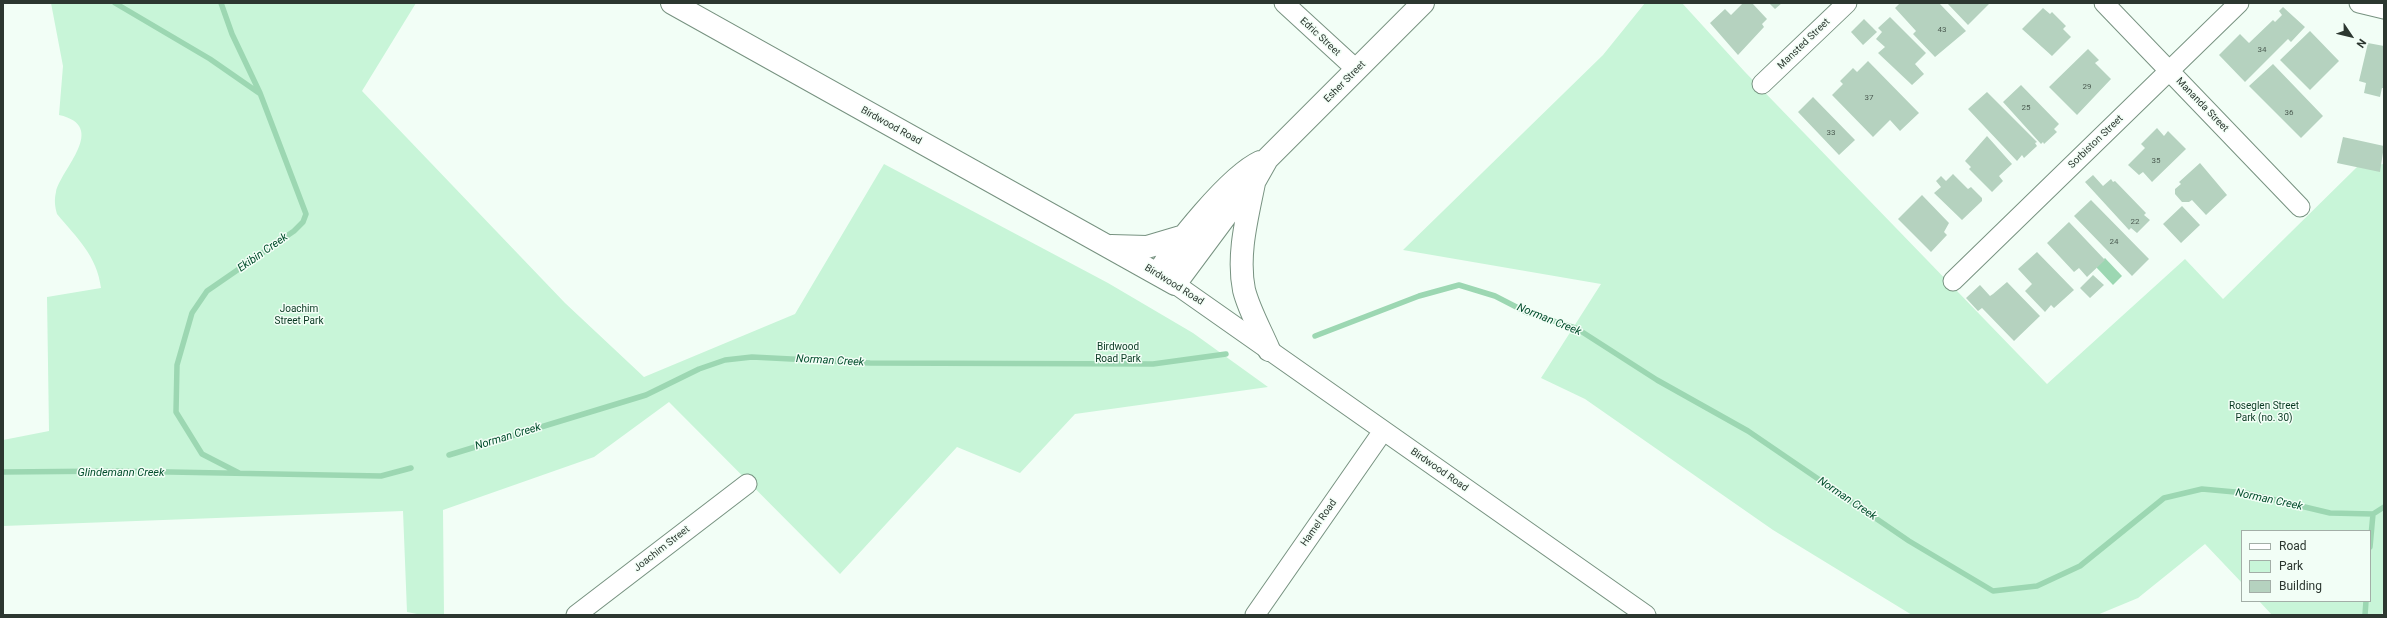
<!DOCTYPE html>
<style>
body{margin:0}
#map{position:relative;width:2387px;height:618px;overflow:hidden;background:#f2fef6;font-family:Roboto,sans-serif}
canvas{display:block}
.frame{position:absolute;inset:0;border:4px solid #2c3730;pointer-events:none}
.legend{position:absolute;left:2241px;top:530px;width:130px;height:72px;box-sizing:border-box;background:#f2fef6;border:1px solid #a3aea7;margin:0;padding:5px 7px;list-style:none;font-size:12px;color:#2c3730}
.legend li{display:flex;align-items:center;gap:8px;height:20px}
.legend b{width:20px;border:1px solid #a3aea7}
.north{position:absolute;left:2331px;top:16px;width:40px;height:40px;-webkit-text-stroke:3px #f2fef6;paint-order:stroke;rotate:125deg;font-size:11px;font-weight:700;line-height:16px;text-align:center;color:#2c3730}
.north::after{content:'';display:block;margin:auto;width:14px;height:18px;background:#2c3730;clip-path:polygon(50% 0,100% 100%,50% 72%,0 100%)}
</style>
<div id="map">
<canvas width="2387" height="618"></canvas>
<div class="frame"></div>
<ul class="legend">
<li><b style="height:5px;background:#fff"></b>Road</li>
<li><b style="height:11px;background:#c8f5d8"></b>Park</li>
<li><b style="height:11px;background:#b5d2bf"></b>Building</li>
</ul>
<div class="north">N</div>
</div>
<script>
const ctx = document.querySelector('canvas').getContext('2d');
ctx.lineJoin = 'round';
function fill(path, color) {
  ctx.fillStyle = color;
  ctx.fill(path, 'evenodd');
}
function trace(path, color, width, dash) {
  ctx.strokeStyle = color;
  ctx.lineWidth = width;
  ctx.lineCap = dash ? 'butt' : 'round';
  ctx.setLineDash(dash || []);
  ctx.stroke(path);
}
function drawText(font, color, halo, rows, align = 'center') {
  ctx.font = font + ' Roboto,sans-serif';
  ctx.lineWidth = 3;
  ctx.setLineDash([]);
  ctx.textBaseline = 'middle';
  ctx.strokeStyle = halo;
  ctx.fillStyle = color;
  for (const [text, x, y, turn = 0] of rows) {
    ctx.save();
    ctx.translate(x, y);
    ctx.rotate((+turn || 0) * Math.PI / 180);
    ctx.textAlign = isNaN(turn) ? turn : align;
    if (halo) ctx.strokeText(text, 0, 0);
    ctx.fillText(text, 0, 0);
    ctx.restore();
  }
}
fill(new Path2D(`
 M 51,3 L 416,3 L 362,91 L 565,303 L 644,377 L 795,314 L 884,164 L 1108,283 L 1193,333 L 1268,387 L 1075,414 L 1020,473 L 957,447 L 840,574 L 669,402 L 594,457 L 443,510 L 444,615 L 422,615 L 407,612 L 403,511 L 3,526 L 3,440 L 49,431 L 47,297 L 101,288 C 97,256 77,238 57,214 C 55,207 54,200 56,192 C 61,169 109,126 59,115 L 63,66 Z
 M 1645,3 L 1682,3 L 1745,72 L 2047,384 L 2185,259 L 2223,299 L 2357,167 L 2384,164 L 2384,604 L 2382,615 L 2272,615 L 2259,601 L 2370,601 L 2370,531 L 2242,531 L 2242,583 L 2205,544 L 2138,598 L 2097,615 L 1912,615 L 1773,530 L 1585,399 L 1541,378 L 1601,284 L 1403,250 L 1603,55 Z`), '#c8f5d8');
fill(new Path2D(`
 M 2105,258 L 2122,276 L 2113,285 L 2096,267 Z`), '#9cd7b2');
trace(new Path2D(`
 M 115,3 L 210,59 L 259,93
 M 221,3 L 232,34 L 260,93 L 306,214 L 303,222 L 294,231 L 207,291 L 192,313 L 177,365 L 176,412 L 202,454 L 239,473
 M 1315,336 L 1419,296 L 1459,285 L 1495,296 L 1528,313 L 1576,328 L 1657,380 L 1748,431 L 1909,541 L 1993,591 L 2037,586 L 2080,566 L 2164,498 L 2202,489 L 2246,493 L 2330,513 L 2373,514 L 2384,507
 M 449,455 L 646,395 L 699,369 L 725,360 L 752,357 L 870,363 L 1153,364 L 1226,354
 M 3,472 L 117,471 L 381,476 L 411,468
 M 2370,547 L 2373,514
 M 2365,615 L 2366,601`), '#9cd7b2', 5.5);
fill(new Path2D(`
 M 1743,3 L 1752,3 L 1767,19 L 1762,24 L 1764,27 L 1738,55 L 1710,23 L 1725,9 L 1731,15 Z
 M 1769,3 L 1782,3 L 1775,9 Z
 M 1900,3 L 1939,3 L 1966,31 L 1935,57 L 1913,34 L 1916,31 L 1895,8 Z
 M 1947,3 L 1990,3 L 1968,25 Z
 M 2283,7 L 2305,27 L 2291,42 L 2288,39 L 2245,82 L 2219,55 L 2240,34 L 2249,43 L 2273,20 L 2275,22 L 2282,15 L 2279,11 Z
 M 2043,8 L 2050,14 L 2052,12 L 2066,26 L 2063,29 L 2071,37 L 2052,56 L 2022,29 Z
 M 1890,17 L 1926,53 L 1915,64 L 1924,74 L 1912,85 L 1878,53 L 1885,47 L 1876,39 L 1882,32 L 1878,28 Z
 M 1864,19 L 1877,32 L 1863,45 L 1851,32 Z
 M 2310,31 L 2339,61 L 2310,90 L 2280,60 Z
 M 2368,43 L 2384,46 L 2384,88 L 2382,88 L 2380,97 L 2364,93 L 2366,83 L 2359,81 Z
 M 2088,49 L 2099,60 L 2095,63 L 2111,79 L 2077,115 L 2049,87 Z
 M 1868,61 L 1919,113 L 1900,131 L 1890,120 L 1873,137 L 1832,95 L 1843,84 L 1840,81 L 1853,68 L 1857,72 Z
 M 2273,64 L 2323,116 L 2301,138 L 2249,86 Z
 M 2021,85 L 2059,124 L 2054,129 L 2057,132 L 2044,144 L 2043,142 L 2041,144 L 2003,102 Z
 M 1987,92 L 2037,142 L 2035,143 L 2037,146 L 2024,158 L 2022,155 L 2017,161 L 1968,109 Z
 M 1813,97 L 1855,140 L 1839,155 L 1798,112 Z
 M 2157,128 L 2164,136 L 2168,131 L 2186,149 L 2152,182 L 2143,172 L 2139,175 L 2128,165 L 2145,148 L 2141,144 Z
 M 1987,136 L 2012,164 L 1999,176 L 2003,181 L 1992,192 L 1969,169 L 1971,167 L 1965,161 Z
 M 2343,137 L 2384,146 L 2380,172 L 2337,163 Z
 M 2200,163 L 2227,195 L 2206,215 L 2192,200 L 2189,202 L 2182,202 L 2175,194 L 2175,189 L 2181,184 L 2179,182 Z
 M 1953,174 L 1968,189 L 1971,187 L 1982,198 L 1982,201 L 1962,220 L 1934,193 L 1941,187 L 1936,181 L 1941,176 L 1946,181 Z
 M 2093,175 L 2103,186 L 2111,179 L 2113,182 L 2115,181 L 2146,213 L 2144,215 L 2150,220 L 2137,233 L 2131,228 L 2129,230 L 2085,182 Z
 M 1922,195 L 1949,223 L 1944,232 L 1947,235 L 1931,252 L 1898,219 Z
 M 2091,200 L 2149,259 L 2132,276 L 2074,216 Z
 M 2182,206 L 2200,225 L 2181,243 L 2163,224 Z
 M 2069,222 L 2105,260 L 2087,277 L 2079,268 L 2074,272 L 2047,243 Z
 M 2037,252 L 2074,290 L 2054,308 L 2051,305 L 2045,312 L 2025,291 L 2032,284 L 2018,269 Z
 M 2093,275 L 2104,285 L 2090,298 L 2080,288 Z
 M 2007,282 L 2040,316 L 2014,341 L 1982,308 L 1978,311 L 1966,298 L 1980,285 L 1990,296 L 1993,294 Z`), '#b5d2bf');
const minor = new Path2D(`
 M 1284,3 L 1357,70
 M 2104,3 L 2300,207
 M 2359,3 L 2384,9
 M 1762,84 L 1847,3
 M 1953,281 L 2239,3
 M 1175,284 L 1646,615
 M 576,615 L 747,484
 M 1255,615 L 1383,431`);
const major = new Path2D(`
 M 672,3 L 1175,284 L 1227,214 L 1254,182 L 1267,159 L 1423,3
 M 1254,183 C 1247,218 1237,255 1244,290 C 1249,310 1261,331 1269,350
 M 1111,246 L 1147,247 L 1184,236
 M 1158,274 C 1174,245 1230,176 1260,162`);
trace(minor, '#779280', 21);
trace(major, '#779280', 24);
trace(minor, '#fff', 19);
trace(major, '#fff', 22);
drawText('8px', '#4e5e54', null, [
 ["43",1942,30],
 ["34",2262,50],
 ["29",2087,87],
 ["37",1869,98],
 ["25",2026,108],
 ["36",2289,113],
 ["33",1831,133],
 ["35",2156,161],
 ["22",2135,222],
 ["24",2114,242]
]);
drawText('10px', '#2c3730', '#f2fef6', [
 ["Edric Street",1320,37,43],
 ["Mansted Street",1804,44,-44],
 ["Esher Street",1345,82,-45],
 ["Mananda Street",2202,105,46],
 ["Birdwood Road",891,126,29],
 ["Sorbiston Street",2096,142,-44],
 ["Birdwood Road",1174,285,32],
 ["Birdwood Road",1439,470,35],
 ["Hamel Road",1319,523,-55],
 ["Joachim Street",662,549,-38]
]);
drawText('10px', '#083821', '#f2fef6', [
 ["Joachim",299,309],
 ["Street Park",299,321],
 ["Birdwood",1118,347],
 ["Road Park",1118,359],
 ["Roseglen Street",2264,406],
 ["Park (no. 30)",2264,418]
]);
drawText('italic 11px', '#034e2d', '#f2fef6', [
 ["Ekibin Creek",263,253,-35],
 ["Norman Creek",1549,320,22],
 ["Norman Creek",830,361,3],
 ["Norman Creek",508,437,-17],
 ["Glindemann Creek",121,473],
 ["Norman Creek",1847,499,34],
 ["Norman Creek",2269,500,12]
]);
</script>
